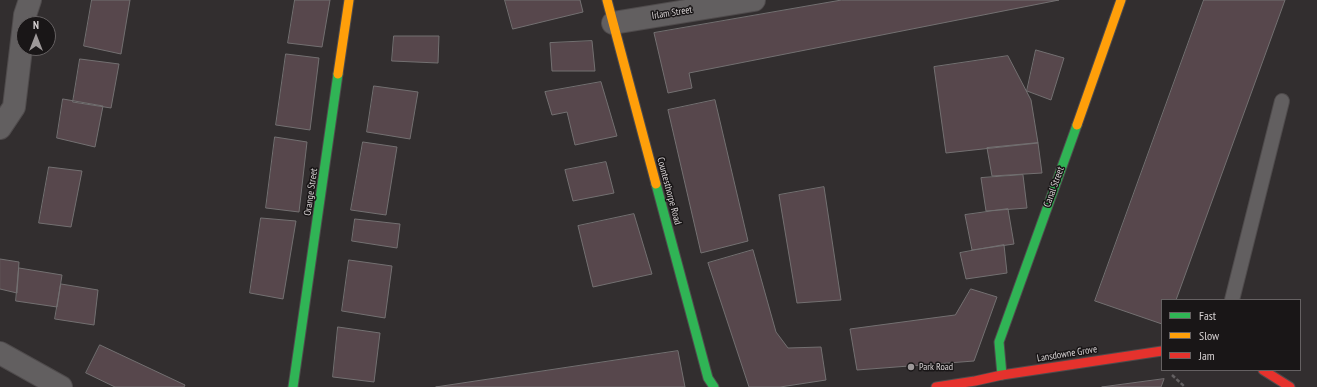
<!DOCTYPE html>
<style>
body{margin:0}
#map{position:relative;width:1317px;height:387px;overflow:hidden;background:#322e2f;font-family:"PT Sans Narrow",sans-serif}
canvas{display:block}
.legend{position:absolute;left:1161px;top:299px;width:140px;height:72px;box-sizing:border-box;background:#191617;border:1px solid #656162;margin:0;padding:5px 7px;list-style:none;font-size:12px;color:#d6d1d2}
.legend li{display:flex;align-items:center;gap:8px;height:20px}
.legend b{width:20px;border:1px solid #656162}
.north{position:absolute;left:16px;top:16px;width:40px;height:40px;box-sizing:border-box;background:#191617;border:1px solid #656162;border-radius:50%;rotate:0deg;font-size:11px;font-weight:700;line-height:16px;text-align:center;color:#d6d1d2}
.north::after{content:'';display:block;margin:auto;width:14px;height:18px;background:#9d9899;clip-path:polygon(50% 0,100% 100%,50% 72%,0 100%)}
</style>
<div id="map">
<canvas width="1317" height="387"></canvas>
<ul class="legend">
<li><b style="height:5px;background:#30b455"></b>Fast</li>
<li><b style="height:5px;background:#ff9f0a"></b>Slow</li>
<li><b style="height:5px;background:#e5322d"></b>Jam</li>
</ul>
<div class="north">N</div>
</div>
<script>
const ctx = document.querySelector('canvas').getContext('2d');
ctx.lineJoin = 'round';
function fill(path, color) {
  ctx.fillStyle = color;
  ctx.fill(path, 'evenodd');
}
function trace(path, color, width, dash) {
  ctx.strokeStyle = color;
  ctx.lineWidth = width;
  ctx.lineCap = dash ? 'butt' : 'round';
  ctx.setLineDash(dash || []);
  ctx.stroke(path);
}
function drawText(font, color, halo, rows, align = 'center') {
  ctx.font = font + ' "PT Sans Narrow",sans-serif';
  ctx.lineWidth = 3;
  ctx.setLineDash([]);
  ctx.textBaseline = 'middle';
  ctx.strokeStyle = halo;
  ctx.fillStyle = color;
  for (const [text, x, y, turn = 0] of rows) {
    ctx.save();
    ctx.translate(x, y);
    ctx.rotate((+turn || 0) * Math.PI / 180);
    ctx.textAlign = isNaN(turn) ? turn : align;
    if (halo) ctx.strokeText(text, 0, 0);
    ctx.fillText(text, 0, 0);
    ctx.restore();
  }
}
const building = new Path2D(`
 M 92,0 L 130,0 L 121,54 L 84,46 Z
 M 295,0 L 330,0 L 322,47 L 288,43 Z
 M 505,0 L 580,0 L 583,12 L 513,29 Z
 M 842,0 L 1059,0 L 689,73 L 692,88 L 668,93 L 654,33 Z
 M 1204,0 L 1285,0 L 1176,300 L 1162,300 L 1162,324 L 1095,301 Z
 M 394,36 L 439,36 L 438,63 L 392,61 Z
 M 592,41 L 595,71 L 552,71 L 550,43 Z
 M 1036,50 L 1064,58 L 1051,100 L 1027,91 Z
 M 286,54 L 319,58 L 310,130 L 276,125 Z
 M 1008,56 L 1031,100 L 1038,143 L 946,153 L 934,67 Z
 M 80,59 L 119,64 L 111,108 L 73,102 Z
 M 601,82 L 617,136 L 575,145 L 567,112 L 552,115 L 545,92 Z
 M 374,86 L 418,92 L 410,139 L 367,132 Z
 M 63,99 L 103,106 L 95,147 L 57,138 Z
 M 715,100 L 748,241 L 701,253 L 668,110 Z
 M 275,137 L 307,142 L 299,212 L 266,208 Z
 M 363,142 L 397,147 L 386,215 L 351,210 Z
 M 1038,143 L 1042,173 L 992,176 L 987,148 Z
 M 606,162 L 614,193 L 573,201 L 565,170 Z
 M 49,167 L 82,171 L 71,227 L 39,223 Z
 M 1023,175 L 1027,208 L 986,211 L 981,178 Z
 M 824,187 L 841,300 L 797,303 L 779,195 Z
 M 1008,209 L 1014,244 L 972,250 L 965,215 Z
 M 634,214 L 652,274 L 593,287 L 578,226 Z
 M 261,218 L 296,221 L 283,299 L 250,293 Z
 M 355,219 L 400,224 L 397,248 L 352,241 Z
 M 1004,245 L 1007,273 L 966,279 L 960,253 Z
 M 753,250 L 776,332 L 788,348 L 821,347 L 826,380 L 780,387 L 749,387 L 708,263 Z
 M 0,259 L 19,262 L 17,293 L 0,289 Z
 M 349,260 L 392,266 L 385,318 L 342,311 Z
 M 19,268 L 62,275 L 57,307 L 16,301 Z
 M 61,284 L 98,290 L 94,325 L 55,319 Z
 M 971,289 L 997,297 L 974,361 L 857,370 L 850,329 L 955,315 Z
 M 338,327 L 380,333 L 374,382 L 333,377 Z
 M 100,345 L 185,385 L 184,387 L 115,387 L 86,373 Z
 M 678,351 L 685,387 L 436,387 Z
 M 1164,379 L 1161,387 L 1102,387 Z`);
fill(building, '#57474c');
trace(building, '#737071', 1);
const lane = new Path2D(`
 M 1232,300 L 1282,101`);
const street = new Path2D(`
 M 613,23 L 754,0
 M 24,24 L 25,15 L 30,0
 M 0,128 L 14,107 L 24,24
 M 0,353 L 61,387`);
const fast = new Path2D(`
 M 656,184 L 708,378 L 714,387
 M 1002,375 L 999,342 L 1077,125
 M 293,387 L 338,74`);
const slow = new Path2D(`
 M 607,0 L 656,184
 M 338,74 L 349,0
 M 1077,125 L 1121,0`);
const jam = new Path2D(`
 M 1263,370 L 1290,387
 M 936,387 L 975,381 L 1002,375 L 1162,351`);
trace(lane, '#4f4b4c', 16);
trace(street, '#4f4b4c', 24);
trace(fast, '#4f4b4c', 11);
trace(slow, '#4f4b4c', 11);
trace(jam, '#4f4b4c', 11);
trace(new Path2D(`
 M 1172,375 L 1185,387`), '#636061', 2.5, [4, 2]);
trace(lane, '#625f60', 14);
trace(street, '#625f60', 22);
trace(fast, '#30b455', 9);
trace(slow, '#ff9f0a', 9);
trace(jam, '#e5322d', 9);
for (const [x, y, r, color] of [
 [911,367,4,"#9d9899"]
]) {
  const dot = new Path2D();
  dot.arc(x, y, r, 0, 2 * Math.PI);
  ctx.fillStyle = color;
  ctx.fill(dot);
  trace(dot, '#191617', 1.5);
}
drawText('10px', '#d6d1d2', '#191617', [
 ["Irlam Street",672,13,-9],
 ["Canal Street",1054,187,-70],
 ["Countesthorpe Road",669,191,75],
 ["Orange Street",311,192,-82],
 ["Lansdowne Grove",1067,354,-9]
]);
drawText('10px', '#d6d1d2', '#191617', [
 ["Park Road",919,367]
], 'left');
</script>
